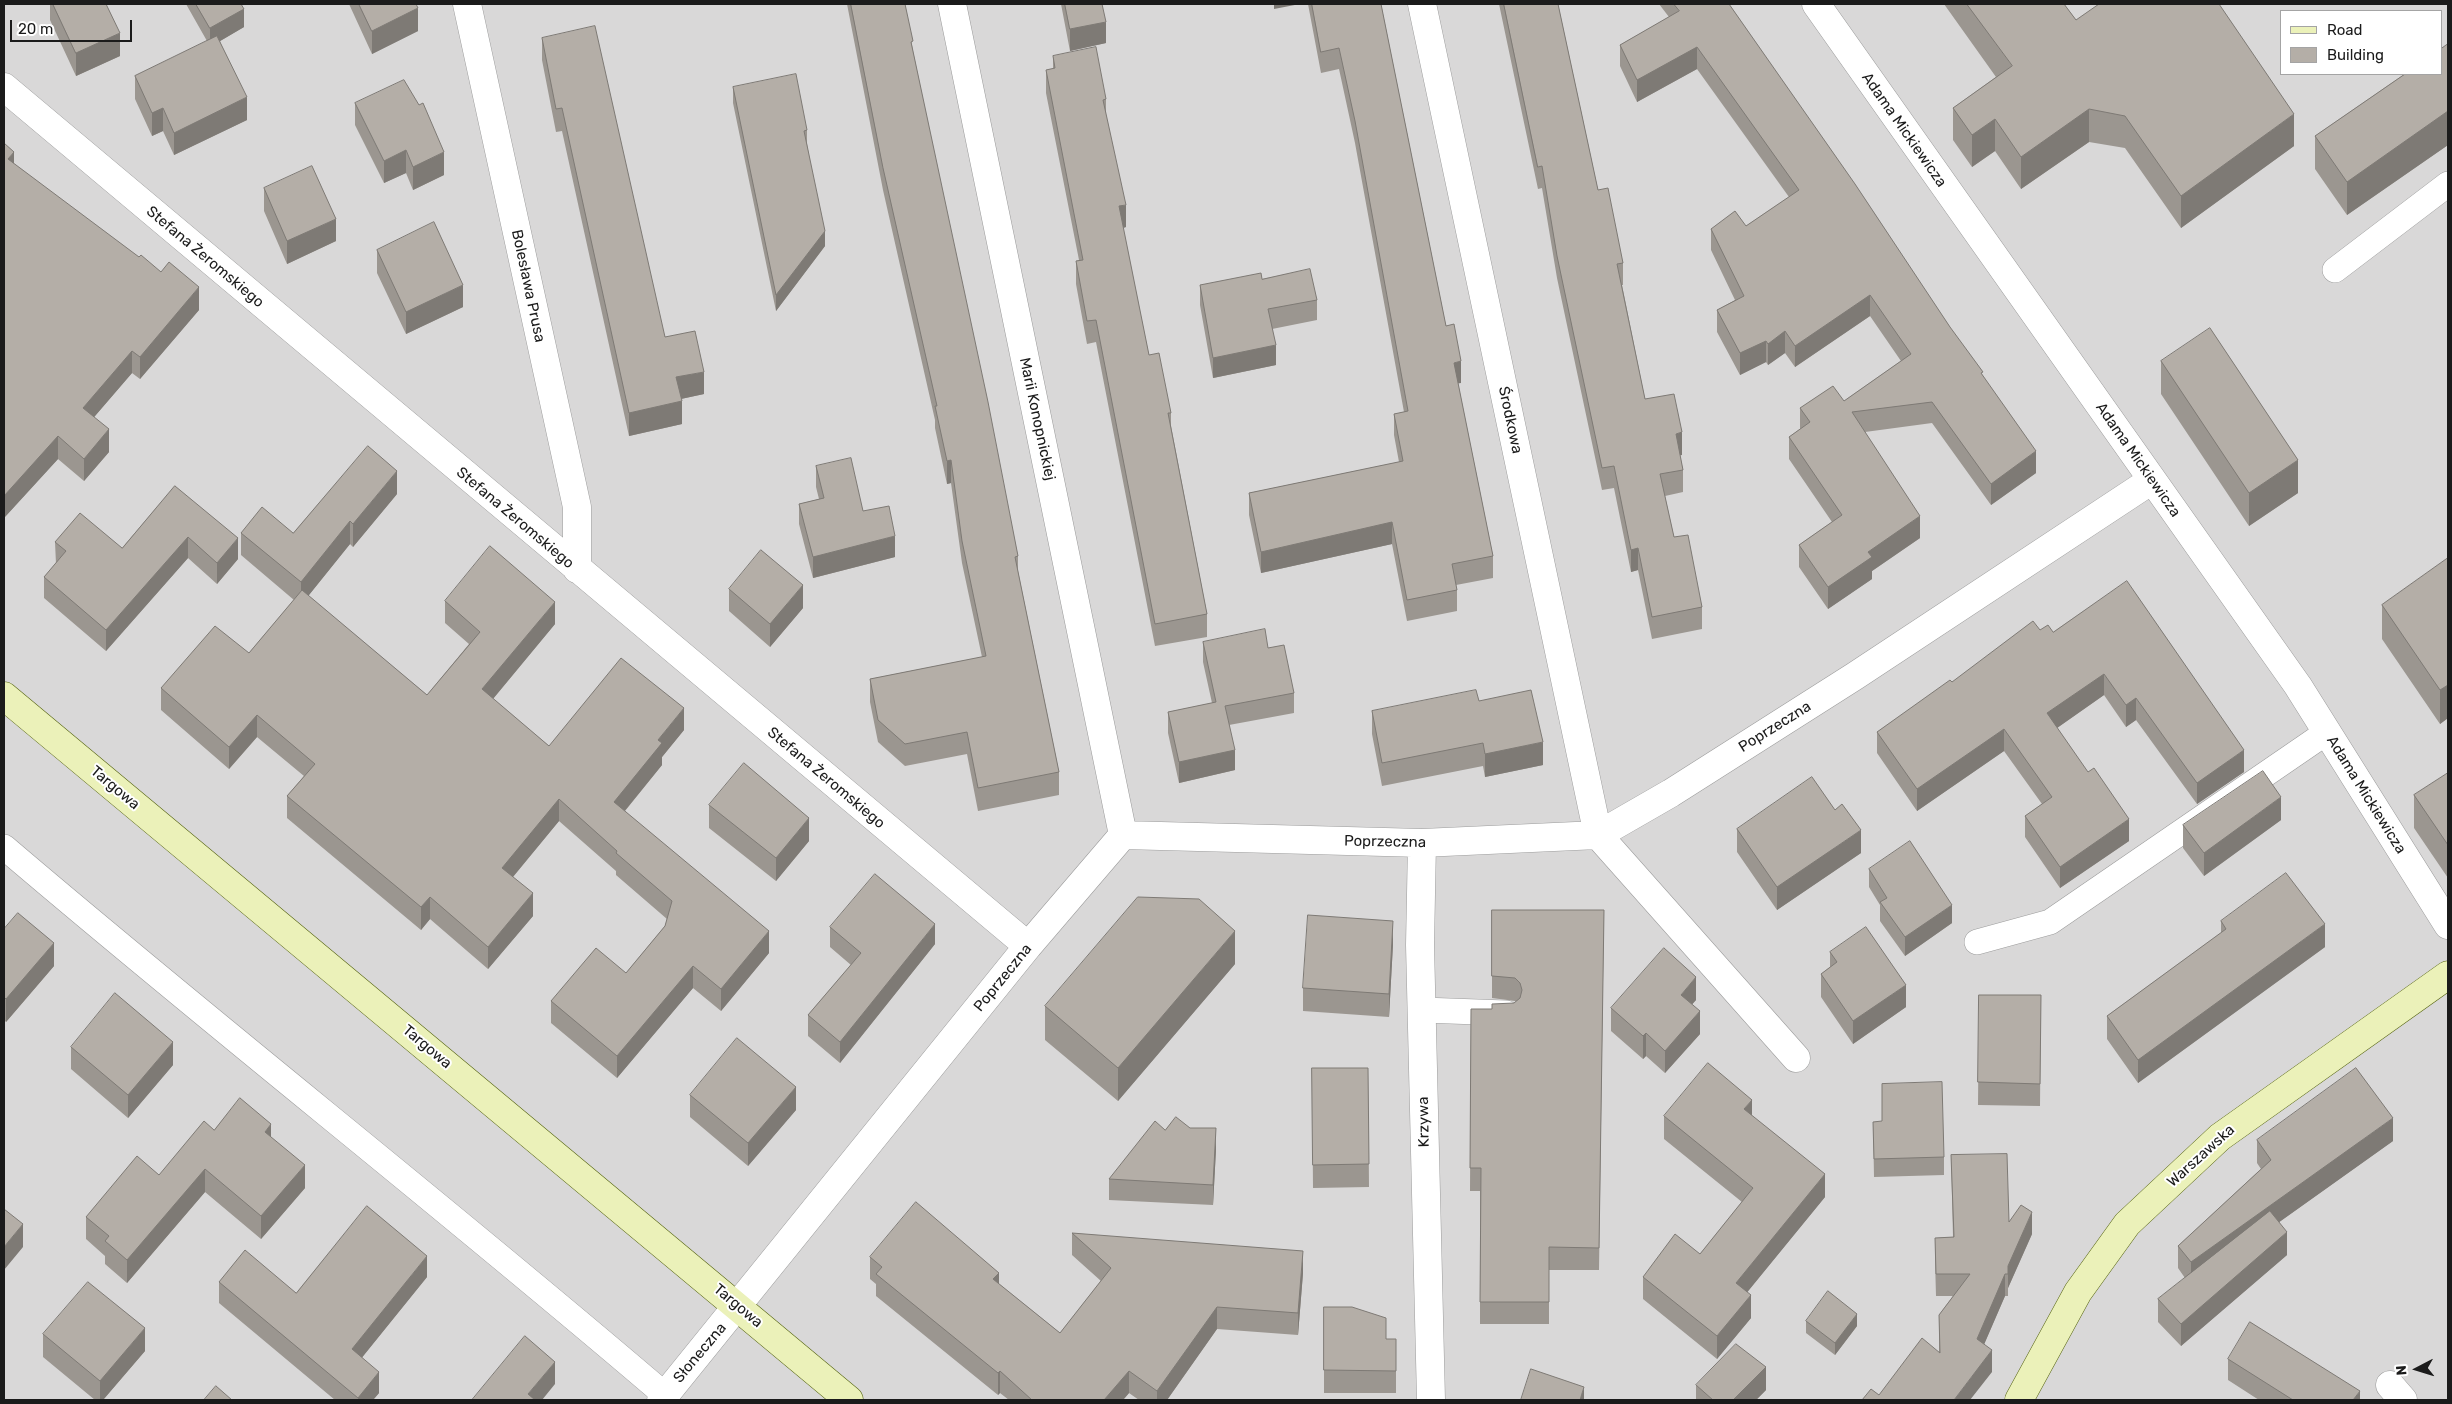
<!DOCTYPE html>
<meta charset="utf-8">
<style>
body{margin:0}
#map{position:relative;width:2452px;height:1404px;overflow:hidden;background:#ebe8e1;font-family:Rubik,sans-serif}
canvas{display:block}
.frame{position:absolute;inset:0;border:5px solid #1b1b1b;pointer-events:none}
.legend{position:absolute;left:2280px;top:10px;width:162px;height:65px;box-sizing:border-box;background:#fff;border:1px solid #a4a4a4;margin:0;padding:6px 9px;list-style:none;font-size:15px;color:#1b1b1b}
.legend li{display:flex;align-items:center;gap:10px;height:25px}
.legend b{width:25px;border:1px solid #a4a4a4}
.north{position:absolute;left:2392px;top:1344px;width:50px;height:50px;-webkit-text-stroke:4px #fff;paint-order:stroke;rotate:265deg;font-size:14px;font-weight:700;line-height:20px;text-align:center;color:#1b1b1b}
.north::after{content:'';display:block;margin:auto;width:18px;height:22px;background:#1b1b1b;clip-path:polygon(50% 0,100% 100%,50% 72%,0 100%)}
.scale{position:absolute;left:10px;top:20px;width:122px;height:22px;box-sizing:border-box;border:2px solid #1b1b1b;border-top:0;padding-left:6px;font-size:15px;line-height:18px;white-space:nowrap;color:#1b1b1b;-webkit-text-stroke:4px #fff;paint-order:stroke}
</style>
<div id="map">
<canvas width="2452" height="1404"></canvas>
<div class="frame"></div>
<ul class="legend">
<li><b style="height:6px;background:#ebf1b9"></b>Road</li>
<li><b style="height:14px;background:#b4aea7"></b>Building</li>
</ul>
<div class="north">N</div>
<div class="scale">20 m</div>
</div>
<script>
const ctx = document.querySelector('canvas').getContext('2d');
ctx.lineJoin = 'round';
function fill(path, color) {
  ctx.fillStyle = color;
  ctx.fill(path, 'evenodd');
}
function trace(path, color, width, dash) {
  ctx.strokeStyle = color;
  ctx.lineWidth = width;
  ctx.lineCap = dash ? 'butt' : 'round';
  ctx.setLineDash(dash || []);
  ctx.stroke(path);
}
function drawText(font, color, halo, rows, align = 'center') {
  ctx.font = font + ' Rubik,sans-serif';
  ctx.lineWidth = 4;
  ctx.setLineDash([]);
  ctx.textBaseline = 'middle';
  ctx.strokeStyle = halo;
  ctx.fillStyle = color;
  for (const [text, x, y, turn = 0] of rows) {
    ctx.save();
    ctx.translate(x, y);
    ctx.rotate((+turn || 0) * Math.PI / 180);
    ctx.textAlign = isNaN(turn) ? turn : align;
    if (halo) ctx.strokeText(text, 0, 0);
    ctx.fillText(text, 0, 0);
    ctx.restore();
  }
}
fill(new Path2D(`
 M 4,4 L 2448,4 L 2448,1400 L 4,1400 ZM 2281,11 L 2441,11 L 2441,74 L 2281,74 Z`), '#d9d8d8');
const lane = new Path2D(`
 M 2335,270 L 2448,184
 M 4,847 C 222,1033 448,1209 665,1395
 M 1977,942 L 2050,922 L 2327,732
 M 1422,1010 L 1506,1013`);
const street = new Path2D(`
 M 467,4 L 577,507 L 577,569
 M 952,4 L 1123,835
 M 1422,4 L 1598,835 L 1796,1058
 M 1816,4 L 2298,686 L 2448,925
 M 4,87 L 1028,946
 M 1422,843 L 1420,945 L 1431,1400
 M 2390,1385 L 2403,1400
 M 661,1400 L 1028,946 L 1123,835 L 1422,843 L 1598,835 L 1671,793 L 1855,676 L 2152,480`);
const secondary = new Path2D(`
 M 4,696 L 849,1400
 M 2019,1400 L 2078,1292 L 2127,1224 L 2220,1137 L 2448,975`);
trace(lane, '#9c9c9c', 26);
trace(street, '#9c9c9c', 29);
trace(secondary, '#556310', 29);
trace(lane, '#fff', 25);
trace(street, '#fff', 28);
trace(secondary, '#ebf1b9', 28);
fill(new Path2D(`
 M 50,4 L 106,4 L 120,56 L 76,76 L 50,20 Z
 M 186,4 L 241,4 L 244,27 L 220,41 L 247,120 L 174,155 L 163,131 L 152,136 L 135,99 L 135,76 L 207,41 Z
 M 349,4 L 416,4 L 418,31 L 372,54 Z
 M 847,4 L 905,4 L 913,51 L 1018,556 L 1018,571 L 1059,772 L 1059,795 L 978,811 L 967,754 L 905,766 L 878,742 L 870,702 L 870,679 L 982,657 L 962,563 L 951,483 L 947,484 L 935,428 L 935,420 L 883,190 Z
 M 1061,4 L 1102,4 L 1106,43 L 1070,51 Z
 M 1308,4 L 1381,4 L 1446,326 L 1461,383 L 1458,383 L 1493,556 L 1493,578 L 1456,585 L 1457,590 L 1457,611 L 1407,621 L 1392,544 L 1261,573 L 1249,515 L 1249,493 L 1399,462 L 1394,435 L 1394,414 L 1404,412 L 1355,143 L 1339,69 L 1321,73 Z
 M 1499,4 L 1558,4 L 1598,190 L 1623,263 L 1623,285 L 1622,285 L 1645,399 L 1682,455 L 1680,455 L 1683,470 L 1683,492 L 1665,496 L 1674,537 L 1702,607 L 1702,629 L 1652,639 L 1638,570 L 1631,572 L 1614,488 L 1602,490 L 1557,278 L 1542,188 L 1538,189 Z
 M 1659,4 L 1729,4 L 1983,376 L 2036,473 L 1991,505 L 1932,423 L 1865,432 L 1920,538 L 1872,571 L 1872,579 L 1828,609 L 1799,567 L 1799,545 L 1832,522 L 1789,459 L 1789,437 L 1800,429 L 1800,408 L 1844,401 L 1901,361 L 1870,316 L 1795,367 L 1785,353 L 1768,365 L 1766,362 L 1740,375 L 1717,332 L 1717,310 L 1735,300 L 1711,250 L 1711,229 L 1746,226 L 1789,197 L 1697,69 L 1637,102 L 1620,66 L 1620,45 L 1669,17 Z
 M 1944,4 L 2064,4 L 2076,20 L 2294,146 L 2181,228 L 2125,148 L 2089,142 L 2021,189 L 1995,151 L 1972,167 L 1953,140 L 1953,108 L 1996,77 Z
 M 542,38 L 665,337 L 704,394 L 681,399 L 682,424 L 629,436 L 562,131 L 556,132 L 542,60 Z
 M 2448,44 L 2448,145 L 2347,215 L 2315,169 L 2315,136 Z
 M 1053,56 L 1106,99 L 1106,115 L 1126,227 L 1123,228 L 1149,355 L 1171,413 L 1171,426 L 1207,614 L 1207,637 L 1155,646 L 1096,342 L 1087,344 L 1076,284 L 1076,261 L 1079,260 L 1046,93 L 1046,70 L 1053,69 Z
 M 733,87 L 807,130 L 807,144 L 825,246 L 776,311 L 733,103 Z
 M 355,103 L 444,175 L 413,190 L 406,173 L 384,183 L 355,125 Z
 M 4,143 L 14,164 L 199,310 L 140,379 L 132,373 L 94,417 L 109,452 L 84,481 L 58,459 L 4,518 Z
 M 264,188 L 336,241 L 287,264 L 264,211 Z
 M 377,250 L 463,307 L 406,334 L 377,273 Z
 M 1262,279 L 1317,300 L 1317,320 L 1272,329 L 1276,365 L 1213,378 L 1200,305 L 1200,285 Z
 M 2161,361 L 2298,493 L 2249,526 L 2161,394 Z
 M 816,466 L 895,557 L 813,578 L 799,524 L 799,504 L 819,499 L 816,487 Z
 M 175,486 L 238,559 L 217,584 L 188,558 L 106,651 L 44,598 L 44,577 L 56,564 L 55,542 L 122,548 Z
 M 397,494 L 353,547 L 350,544 L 308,596 L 427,695 L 469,644 L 445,623 L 445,601 L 555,624 L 493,699 L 549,746 L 684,730 L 662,757 L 662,765 L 625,811 L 769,953 L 721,1011 L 693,988 L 617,1078 L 551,1023 L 551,1001 L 626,973 L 665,926 L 667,919 L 616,875 L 616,871 L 559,821 L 513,877 L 533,916 L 488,969 L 430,919 L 421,930 L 287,818 L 287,796 L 304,776 L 257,737 L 229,769 L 161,710 L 161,688 L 249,653 L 294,600 L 241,555 L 241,533 L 293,533 Z
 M 2448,558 L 2448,718 L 2440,724 L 2382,639 L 2382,605 Z
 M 729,589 L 803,608 L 770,647 L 729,611 Z
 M 2040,630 L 2053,632 L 2244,772 L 2197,804 L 2136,720 L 2126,727 L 2104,695 L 2057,728 L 2129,841 L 2060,888 L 2025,837 L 2025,816 L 2042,804 L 2004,751 L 1917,811 L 1877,753 L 1877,732 L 1952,682 Z
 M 1203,642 L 1268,648 L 1294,693 L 1294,713 L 1229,725 L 1235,770 L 1179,783 L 1168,733 L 1168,712 L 1212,703 L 1203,662 Z
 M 1479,701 L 1543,765 L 1485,777 L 1483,766 L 1382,786 L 1372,734 L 1372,711 Z
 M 2448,773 L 2448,878 L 2414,828 L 2414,795 Z
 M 709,805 L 809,841 L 776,881 L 709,828 Z
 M 2281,820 L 2204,876 L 2183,848 L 2183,825 Z
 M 1737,829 L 1861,853 L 1777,910 L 1737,852 Z
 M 1869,869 L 1952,923 L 1905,956 L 1880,921 L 1880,905 L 1869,887 Z
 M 1492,910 L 1604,910 L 1599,1270 L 1549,1270 L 1549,1324 L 1480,1324 L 1480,1191 L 1470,1191 L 1471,1009 L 1492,1009 L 1514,1003 L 1516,1002 L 1515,1001 L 1492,998 Z
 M 2221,921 L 2325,947 L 2138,1083 L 2107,1039 L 2107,1016 L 2221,933 Z
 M 830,927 L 935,944 L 840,1063 L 808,1036 L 808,1015 L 851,965 L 830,947 Z
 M 4,929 L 54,966 L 6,1022 L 4,1020 Z
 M 1393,944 L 1389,1017 L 1303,1011 L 1303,988 Z
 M 1830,952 L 1906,1007 L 1853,1044 L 1821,997 L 1821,974 L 1830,967 Z
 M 1235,964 L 1118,1101 L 1045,1040 L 1045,1006 Z
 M 1979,995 L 2041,995 L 2040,1106 L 1978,1105 Z
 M 1696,1000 L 1692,1004 L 1700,1034 L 1665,1073 L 1646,1056 L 1643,1059 L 1611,1031 L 1611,1008 Z
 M 71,1047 L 173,1065 L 128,1118 L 71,1069 Z
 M 1312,1068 L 1368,1068 L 1369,1187 L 1313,1188 Z
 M 690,1095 L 796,1110 L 748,1166 L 690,1117 Z
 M 1664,1116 L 1752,1116 L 1825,1197 L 1747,1292 L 1751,1318 L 1717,1359 L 1643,1299 L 1643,1277 L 1700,1254 L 1742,1202 L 1664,1139 Z
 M 1873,1122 L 1944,1157 L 1944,1175 L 1874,1177 Z
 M 214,1130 L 271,1137 L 305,1188 L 261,1239 L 205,1192 L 127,1283 L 105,1264 L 105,1256 L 86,1239 L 86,1217 L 159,1175 Z
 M 1165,1130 L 1216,1149 L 1213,1205 L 1109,1200 L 1109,1179 Z
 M 2257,1140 L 2393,1141 L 2279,1222 L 2287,1255 L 2181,1346 L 2158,1322 L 2158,1299 L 2185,1278 L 2178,1268 L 2178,1246 L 2261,1169 L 2257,1163 Z
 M 1951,1155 L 2009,1222 L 2032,1234 L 2008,1288 L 2008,1296 L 2005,1296 L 1984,1344 L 1992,1372 L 1879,1395 L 1939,1352 L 1939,1315 L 1953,1296 L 1936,1296 L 1935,1260 L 1935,1238 L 1953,1237 Z
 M 1072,1233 L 1303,1273 L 1298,1335 L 1217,1329 L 1167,1400 L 1139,1400 L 1129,1393 L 1123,1400 L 1009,1400 L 1000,1393 L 998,1395 L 876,1296 L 876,1284 L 870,1279 L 870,1257 L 999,1284 L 1060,1333 L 1101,1281 L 1072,1255 Z
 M 427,1277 L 362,1357 L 379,1393 L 373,1400 L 335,1400 L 219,1303 L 219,1282 L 296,1293 Z
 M 1324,1307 L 1386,1339 L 1396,1339 L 1396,1393 L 1324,1393 Z
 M 1806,1321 L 1857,1326 L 1835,1355 L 1806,1333 Z
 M 43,1334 L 145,1351 L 103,1400 L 95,1400 L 43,1357 Z
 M 2228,1359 L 2360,1400 L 2259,1400 L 2228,1380 Z
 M 1696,1385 L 1766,1390 L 1756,1400 L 1696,1400 Z`), '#9b9690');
fill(new Path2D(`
 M 1274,4 L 1300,4 L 1274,9 Z
 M 418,8 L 418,31 L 372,54 L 372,31 Z
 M 244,9 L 244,27 L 210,47 L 210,28 Z
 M 1106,22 L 1106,43 L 1070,51 L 1070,29 Z
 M 120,33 L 120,56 L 76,76 L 76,53 Z
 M 1697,47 L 1697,69 L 1637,102 L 1637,80 Z
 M 247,97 L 247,120 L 174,155 L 174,133 Z
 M 163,108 L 163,131 L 152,136 L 152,113 Z
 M 2089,109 L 2089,142 L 2021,189 L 2021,157 Z
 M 2448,111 L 2448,145 L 2347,215 L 2347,182 Z
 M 2294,114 L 2294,146 L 2181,228 L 2181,196 Z
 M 1995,119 L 1995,151 L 1972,167 L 1972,135 Z
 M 406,150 L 406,173 L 384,183 L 384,161 Z
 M 14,152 L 14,174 L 8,159 Z
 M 444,152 L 444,175 L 413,190 L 413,167 Z
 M 1126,205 L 1126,227 L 1119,229 L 1119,206 Z
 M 336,219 L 336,241 L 287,264 L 287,241 Z
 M 825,231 L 825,246 L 776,311 L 776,295 Z
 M 463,285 L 463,307 L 406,334 L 406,312 Z
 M 199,287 L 199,310 L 140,379 L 140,357 Z
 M 1870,295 L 1870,316 L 1795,367 L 1795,346 Z
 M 1785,331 L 1785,353 L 1768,365 L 1768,344 Z
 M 1766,341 L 1766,362 L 1740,375 L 1740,353 Z
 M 1276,345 L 1276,365 L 1213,378 L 1213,358 Z
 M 132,351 L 132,373 L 83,430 L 83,408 Z
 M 1461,361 L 1461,383 L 1454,384 L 1454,363 Z
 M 704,372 L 704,394 L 676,400 L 676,377 Z
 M 682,401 L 682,424 L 629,436 L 629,413 Z
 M 109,429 L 109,452 L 84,481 L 84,459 Z
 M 1682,432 L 1682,455 L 1676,456 L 1676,434 Z
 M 58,436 L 58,459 L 4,518 L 4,496 Z
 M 2036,451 L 2036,473 L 1991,505 L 1991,484 Z
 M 951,460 L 951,483 L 947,484 L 947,461 Z
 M 2298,460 L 2298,493 L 2249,526 L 2249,493 Z
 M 397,471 L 397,494 L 353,547 L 353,524 Z
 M 1920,516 L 1920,538 L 1872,571 L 1872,579 L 1828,609 L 1828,587 L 1868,552 Z
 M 350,521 L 350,544 L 301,605 L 301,582 Z
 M 1392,522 L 1392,544 L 1261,573 L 1261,552 Z
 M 895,536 L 895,557 L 813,578 L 813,557 Z
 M 188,537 L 188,558 L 106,651 L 106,630 Z
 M 238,538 L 238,559 L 217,584 L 217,563 Z
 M 1638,548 L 1638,570 L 1631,572 L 1631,550 Z
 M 803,585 L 803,608 L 770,647 L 770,624 Z
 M 555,602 L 555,624 L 482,712 L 482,689 Z
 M 2104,674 L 2104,695 L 2047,735 L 2047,713 Z
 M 2448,685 L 2448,718 L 2440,724 L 2440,690 Z
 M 2136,698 L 2136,720 L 2126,727 L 2126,705 Z
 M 684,708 L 684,730 L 662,757 L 662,765 L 614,824 L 614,802 L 658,740 Z
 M 257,715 L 257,737 L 229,769 L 229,747 Z
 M 2004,729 L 2004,751 L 1917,811 L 1917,789 Z
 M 1543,742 L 1543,765 L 1485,777 L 1485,754 Z
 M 1235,750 L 1235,770 L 1179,783 L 1179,762 Z
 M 2244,750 L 2244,772 L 2197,804 L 2197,783 Z
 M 2281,797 L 2281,820 L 2204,876 L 2204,853 Z
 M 559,799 L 559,821 L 502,890 L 502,868 Z
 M 809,818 L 809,841 L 776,881 L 776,858 Z
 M 2129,819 L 2129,841 L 2060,888 L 2060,867 Z
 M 1861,830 L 1861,853 L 1777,910 L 1777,887 Z
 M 533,893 L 533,916 L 488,969 L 488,947 Z
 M 430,897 L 430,919 L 421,930 L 421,907 Z
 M 1952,905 L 1952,923 L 1905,956 L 1905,937 Z
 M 1393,921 L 1393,944 L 1389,1017 L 1389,994 Z
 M 935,924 L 935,944 L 840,1063 L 840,1042 Z
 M 2325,924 L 2325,947 L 2138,1083 L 2138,1060 Z
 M 769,931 L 769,953 L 721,1011 L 721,989 Z
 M 1235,931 L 1235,964 L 1118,1101 L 1118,1068 Z
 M 54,943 L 54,966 L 6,1022 L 6,999 Z
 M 693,966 L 693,988 L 617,1078 L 617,1056 Z
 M 1696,977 L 1696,1000 L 1681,1017 L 1681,995 Z
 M 1906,985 L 1906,1007 L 1853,1044 L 1853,1021 Z
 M 1700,1011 L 1700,1034 L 1665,1073 L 1665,1051 Z
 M 1646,1033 L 1646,1056 L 1643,1059 L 1643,1036 Z
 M 173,1042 L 173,1065 L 128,1118 L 128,1095 Z
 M 796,1087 L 796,1110 L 748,1166 L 748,1143 Z
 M 1752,1100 L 1752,1123 L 1744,1109 Z
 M 2393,1118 L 2393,1141 L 2191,1285 L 2191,1262 Z
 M 271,1124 L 271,1147 L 265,1132 Z
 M 1216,1128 L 1216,1149 L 1213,1205 L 1213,1185 Z
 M 305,1165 L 305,1188 L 261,1239 L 261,1216 Z
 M 205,1169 L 205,1192 L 127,1283 L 127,1260 Z
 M 1825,1174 L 1825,1197 L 1736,1306 L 1736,1283 Z
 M 2032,1212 L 2032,1234 L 2008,1288 L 2008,1296 L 2008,1266 Z
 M 23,1224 L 23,1247 L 4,1270 L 4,1247 Z
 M 2287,1232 L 2287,1255 L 2181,1346 L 2181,1324 Z
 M 1303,1251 L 1303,1273 L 1298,1335 L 1298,1313 Z
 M 427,1256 L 427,1277 L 352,1370 L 352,1349 Z
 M 999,1273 L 999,1294 L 993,1279 Z
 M 2005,1274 L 2005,1296 L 1977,1361 L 1977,1339 Z
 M 1751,1295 L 1751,1318 L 1717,1359 L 1717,1336 Z
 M 1217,1307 L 1217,1329 L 1167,1400 L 1157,1400 L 1157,1391 Z
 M 1857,1314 L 1857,1326 L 1835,1355 L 1835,1343 Z
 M 145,1328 L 145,1351 L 103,1400 L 100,1400 L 100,1381 Z
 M 1992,1350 L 1992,1372 L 1970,1400 L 1954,1400 Z
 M 555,1362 L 555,1384 L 542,1400 L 528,1400 L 528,1394 Z
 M 1766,1367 L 1766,1390 L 1756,1400 L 1733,1400 Z
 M 1000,1371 L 1000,1393 L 998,1395 L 998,1373 Z
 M 1129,1371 L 1129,1393 L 1123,1400 L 1104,1400 Z
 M 379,1372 L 379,1393 L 373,1400 L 358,1400 L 358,1398 Z
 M 1584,1387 L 1584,1400 L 1580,1400 Z
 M 2360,1391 L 2360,1400 L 2353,1400 Z`), '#7e7a75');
const building = new Path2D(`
 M 53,4 L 106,4 L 120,33 L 76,53 Z
 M 196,4 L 241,4 L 244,9 L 210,28 Z
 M 359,4 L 416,4 L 418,8 L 372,31 Z
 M 851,4 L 905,4 L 913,41 L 911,42 L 988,402 L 1018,556 L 1015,557 L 1059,772 L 978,788 L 967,732 L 905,744 L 878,720 L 870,679 L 986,656 L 962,541 L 951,460 L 947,461 L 935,406 L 937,406 L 883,168 Z
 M 1065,4 L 1102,4 L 1106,22 L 1070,29 Z
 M 1312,4 L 1381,4 L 1446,326 L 1454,324 L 1461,361 L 1454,363 L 1493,556 L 1452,564 L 1457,590 L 1407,600 L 1392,522 L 1261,552 L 1249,493 L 1403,461 L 1394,414 L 1408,411 L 1355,121 L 1339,48 L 1321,52 Z
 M 1504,4 L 1558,4 L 1598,190 L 1608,188 L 1623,263 L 1617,264 L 1645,399 L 1674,394 L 1682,432 L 1676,434 L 1683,470 L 1660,474 L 1674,537 L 1688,535 L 1702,607 L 1652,617 L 1638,548 L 1631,550 L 1614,466 L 1602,468 L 1557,256 L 1542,166 L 1538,167 Z
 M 1674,4 L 1729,4 L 1855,184 L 1950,327 L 1983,372 L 1981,373 L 2036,451 L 1991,484 L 1932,402 L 1852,412 L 1920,516 L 1868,552 L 1872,557 L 1828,587 L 1799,545 L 1842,515 L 1789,437 L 1810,422 L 1800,408 L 1833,386 L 1844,401 L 1911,354 L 1870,295 L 1795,346 L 1785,331 L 1768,344 L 1766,341 L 1740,353 L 1717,310 L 1744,296 L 1711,229 L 1735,211 L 1746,226 L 1799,190 L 1697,47 L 1637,80 L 1620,45 L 1679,11 Z
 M 1967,4 L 2064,4 L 2076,20 L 2099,4 L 2219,4 L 2294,114 L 2181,196 L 2125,116 L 2089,109 L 2021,157 L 1995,119 L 1972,135 L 1953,108 L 2012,66 Z
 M 595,26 L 665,337 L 695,331 L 704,372 L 676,377 L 682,401 L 629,413 L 562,108 L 556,109 L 542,38 Z
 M 217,36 L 247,97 L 174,133 L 163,108 L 152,113 L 135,76 Z
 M 2448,44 L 2448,111 L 2347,182 L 2315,136 L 2405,74 L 2441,74 L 2441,49 Z
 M 1096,47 L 1106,99 L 1103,100 L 1126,205 L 1119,206 L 1149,355 L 1159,353 L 1171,413 L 1168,413 L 1207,614 L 1155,624 L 1096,320 L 1087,321 L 1076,261 L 1083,260 L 1046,70 L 1055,68 L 1053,56 Z
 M 796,74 L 807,130 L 804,131 L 825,231 L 776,295 L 733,87 Z
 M 404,80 L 419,105 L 423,103 L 444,152 L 413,167 L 406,150 L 384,161 L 355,103 Z
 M 4,143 L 14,152 L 8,159 L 139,257 L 141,255 L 161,272 L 169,262 L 199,287 L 140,357 L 132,351 L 83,408 L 109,429 L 84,459 L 58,436 L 4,496 Z
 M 312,166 L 336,219 L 287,241 L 264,188 Z
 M 434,222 L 463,285 L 406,312 L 377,250 Z
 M 1310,269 L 1317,300 L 1268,309 L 1276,345 L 1213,358 L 1200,285 L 1261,273 L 1262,279 Z
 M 2210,328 L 2298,460 L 2249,493 L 2161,361 Z
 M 368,446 L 397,471 L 353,524 L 350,521 L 301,582 L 241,533 L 262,507 L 293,533 Z
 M 851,458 L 863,511 L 889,506 L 895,536 L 813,557 L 799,504 L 824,498 L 816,466 Z
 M 175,486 L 238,538 L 217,563 L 188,537 L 106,630 L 44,577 L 66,551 L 55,542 L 80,513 L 122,548 Z
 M 490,546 L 555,602 L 482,689 L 549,746 L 621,658 L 684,708 L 658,740 L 662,743 L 614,802 L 769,931 L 721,989 L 693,966 L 617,1056 L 551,1001 L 596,948 L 626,973 L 665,926 L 672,901 L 616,853 L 617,851 L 559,799 L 502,868 L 533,893 L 488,947 L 430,897 L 421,907 L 287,796 L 315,764 L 257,715 L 229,747 L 161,688 L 215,626 L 249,653 L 302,590 L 427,695 L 480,632 L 445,601 Z
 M 761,550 L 803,585 L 770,624 L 729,589 Z
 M 2448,558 L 2448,685 L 2440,690 L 2382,605 Z
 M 2127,581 L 2244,750 L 2197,783 L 2136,698 L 2126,705 L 2104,674 L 2047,713 L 2088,772 L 2094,768 L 2129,819 L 2060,867 L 2025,816 L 2052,797 L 2004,729 L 1917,789 L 1877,732 L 1950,680 L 1952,682 L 2033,621 L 2040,630 L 2048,625 L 2053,632 Z
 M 1265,629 L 1268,648 L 1284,645 L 1294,693 L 1225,706 L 1235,750 L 1179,762 L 1168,712 L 1216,702 L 1203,642 Z
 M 1476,690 L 1479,701 L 1531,690 L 1543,742 L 1485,754 L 1483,743 L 1382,763 L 1372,711 Z
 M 744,763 L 809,818 L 776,858 L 709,805 Z
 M 2263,771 L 2281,797 L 2204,853 L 2183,825 Z
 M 2448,773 L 2448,845 L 2414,795 Z
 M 1812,777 L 1835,810 L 1842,804 L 1861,830 L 1777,887 L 1737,829 Z
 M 1910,841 L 1952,905 L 1905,937 L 1880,902 L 1887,898 L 1869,869 Z
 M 2286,873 L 2325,924 L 2138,1060 L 2107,1016 L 2226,929 L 2221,921 Z
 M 875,874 L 935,924 L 840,1042 L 808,1015 L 861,953 L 830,927 Z
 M 1138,897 L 1199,899 L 1235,931 L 1118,1068 L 1045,1006 Z
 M 1492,910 L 1604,910 L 1599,1248 L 1549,1247 L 1549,1302 L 1480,1302 L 1481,1168 L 1470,1168 L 1471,1009 L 1492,1009 L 1492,1004 L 1514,1003 L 1520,998 L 1522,990 L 1520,983 L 1515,978 L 1492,976 Z
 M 18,913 L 54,943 L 6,999 L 4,997 L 4,929 Z
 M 1308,915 L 1393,921 L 1389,994 L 1303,988 Z
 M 1866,927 L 1906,985 L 1853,1021 L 1821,974 L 1837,962 L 1830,952 Z
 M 1664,948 L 1696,977 L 1681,995 L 1700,1011 L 1665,1051 L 1646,1033 L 1643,1036 L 1611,1008 Z
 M 115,993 L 173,1042 L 128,1095 L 71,1047 Z
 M 1979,995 L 2041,995 L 2040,1084 L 1978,1082 Z
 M 737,1038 L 796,1087 L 748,1143 L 690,1095 Z
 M 1708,1063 L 1752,1100 L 1744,1109 L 1825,1174 L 1736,1283 L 1751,1295 L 1717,1336 L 1643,1277 L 1675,1234 L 1700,1254 L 1753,1188 L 1664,1116 Z
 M 1312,1068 L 1368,1068 L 1369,1164 L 1313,1165 Z
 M 2356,1068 L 2393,1118 L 2191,1262 L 2178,1246 L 2271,1160 L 2257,1140 Z
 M 1942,1082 L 1944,1157 L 1874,1159 L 1873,1122 L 1882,1121 L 1882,1084 Z
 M 240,1098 L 271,1124 L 265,1132 L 305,1165 L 261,1216 L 205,1169 L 127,1260 L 105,1241 L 109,1236 L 86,1217 L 137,1156 L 159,1175 L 204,1121 L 214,1130 Z
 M 1176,1117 L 1190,1128 L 1216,1128 L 1213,1185 L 1109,1179 L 1155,1121 L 1165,1130 Z
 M 2007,1154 L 2009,1222 L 2021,1205 L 2032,1212 L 2008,1266 L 2008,1274 L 2005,1274 L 1977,1339 L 1992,1350 L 1954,1400 L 1862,1400 L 1871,1389 L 1879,1395 L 1922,1338 L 1940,1353 L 1939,1315 L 1970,1274 L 1936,1274 L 1935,1238 L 1954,1237 L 1951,1155 Z
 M 916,1202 L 999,1273 L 993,1279 L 1060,1333 L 1111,1268 L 1072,1233 L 1303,1251 L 1298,1313 L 1217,1307 L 1157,1391 L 1129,1371 L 1104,1400 L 1032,1400 L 1000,1371 L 998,1373 L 876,1274 L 882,1267 L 870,1257 Z
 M 367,1206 L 427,1256 L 352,1349 L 379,1372 L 358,1398 L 219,1282 L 245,1250 L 296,1293 Z
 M 4,1209 L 23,1224 L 4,1247 Z
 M 2270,1211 L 2287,1232 L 2181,1324 L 2158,1299 Z
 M 88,1282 L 145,1328 L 100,1381 L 43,1334 Z
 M 1828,1291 L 1857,1314 L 1835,1343 L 1806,1321 Z
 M 1324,1307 L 1352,1307 L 1386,1318 L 1386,1339 L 1396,1339 L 1396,1371 L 1324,1370 Z
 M 2250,1322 L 2360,1391 L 2353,1400 L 2293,1400 L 2228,1359 Z
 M 525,1336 L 555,1362 L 528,1394 L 535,1400 L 472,1400 Z
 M 1736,1344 L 1766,1367 L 1733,1400 L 1713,1400 L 1696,1385 Z
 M 1531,1369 L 1584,1387 L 1580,1400 L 1521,1400 Z
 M 216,1386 L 232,1400 L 204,1400 Z`);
fill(building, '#b4aea7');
trace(building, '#7e7a75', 1);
drawText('15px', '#1b1b1b', '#fff', [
 ["Adama Mickiewicza",1904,130,55],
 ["Stefana Żeromskiego",205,257,40],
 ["Bolesława Prusa",528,286,78],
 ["Marii Konopnickiej",1037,419,78],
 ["Środkowa",1510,420,78],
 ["Adama Mickiewicza",2138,460,55],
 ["Stefana Żeromskiego",515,518,40],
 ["Poprzeczna",1775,727,-32],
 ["Stefana Żeromskiego",826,778,40],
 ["Targowa",115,788,40],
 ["Adama Mickiewicza",2366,795,58],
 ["Poprzeczna",1385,842,1],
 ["Poprzeczna",1003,978,-51],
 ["Targowa",427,1047,40],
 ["Krzywa",1424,1122,-91],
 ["Warszawska",2201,1156,-42],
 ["Targowa",738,1306,40],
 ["Słoneczna",700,1353,-50]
]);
</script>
